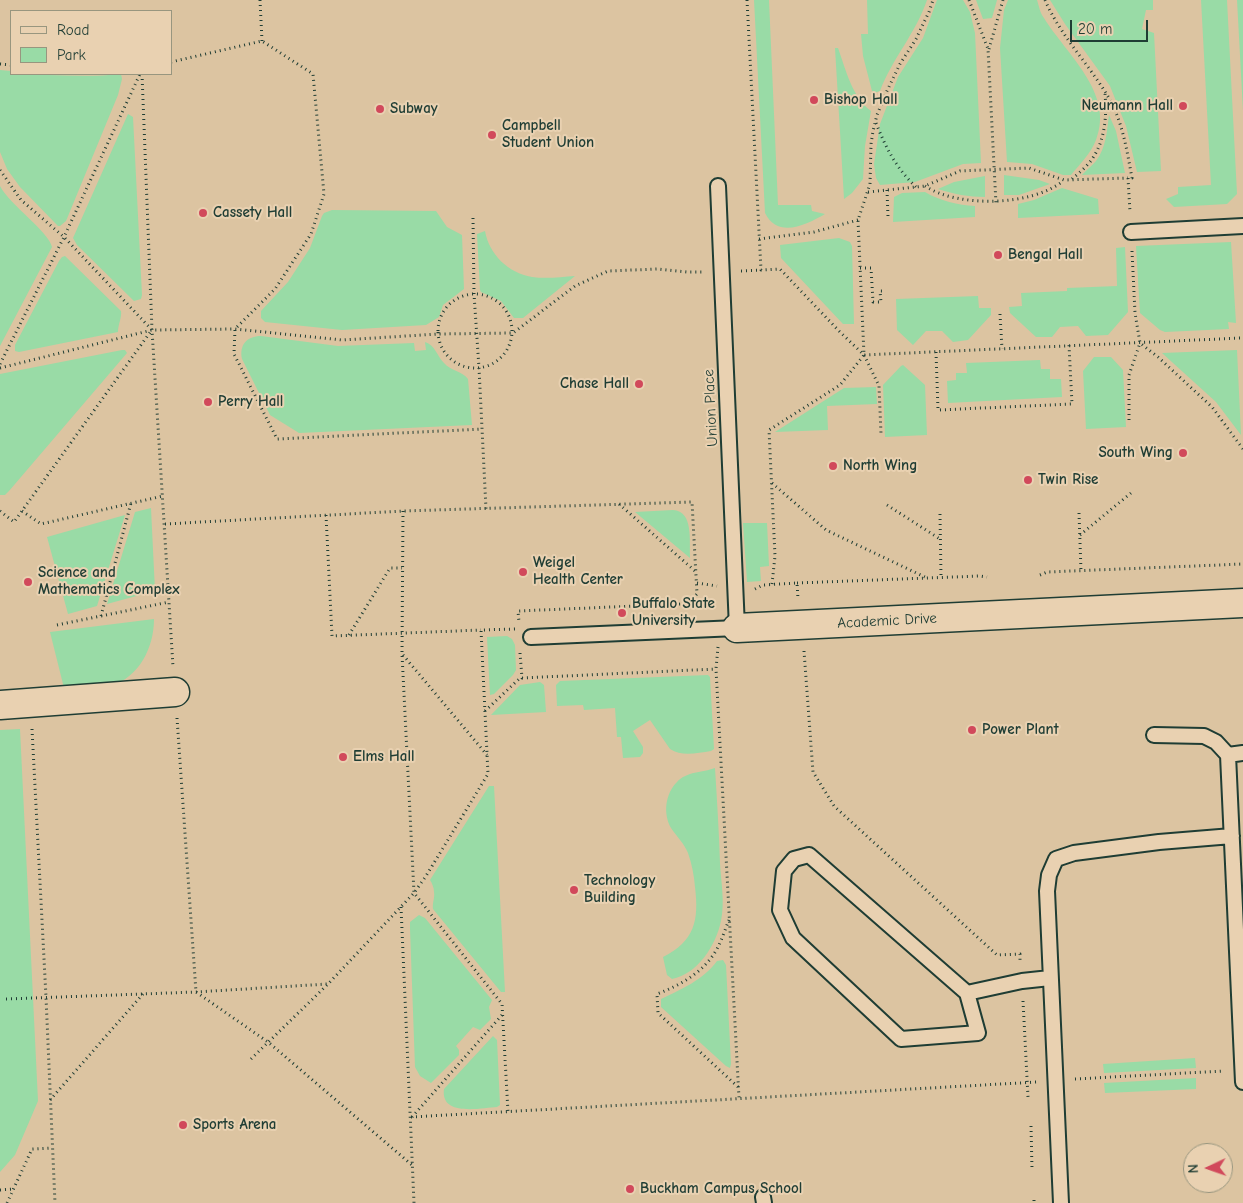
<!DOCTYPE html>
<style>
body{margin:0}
#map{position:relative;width:1243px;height:1203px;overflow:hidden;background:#e9d1b1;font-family:"Comic Neue",sans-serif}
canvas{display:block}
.legend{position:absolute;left:10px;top:10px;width:162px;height:65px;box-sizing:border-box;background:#e9d1b1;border:1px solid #98967f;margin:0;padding:6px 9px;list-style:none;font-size:15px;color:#1f3d34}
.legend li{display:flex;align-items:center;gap:10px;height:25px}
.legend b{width:25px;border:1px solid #98967f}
.north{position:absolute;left:1183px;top:1143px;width:50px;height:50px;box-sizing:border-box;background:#e9d1b1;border:1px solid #98967f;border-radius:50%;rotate:267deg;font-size:14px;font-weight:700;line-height:20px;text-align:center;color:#1f3d34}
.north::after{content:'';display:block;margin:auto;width:18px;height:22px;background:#d1495b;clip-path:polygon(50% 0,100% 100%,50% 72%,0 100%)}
.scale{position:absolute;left:1070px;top:20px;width:78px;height:22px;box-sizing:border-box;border:2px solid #1f3d34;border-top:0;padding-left:6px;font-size:15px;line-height:18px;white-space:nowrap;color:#1f3d34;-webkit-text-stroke:4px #e9d1b1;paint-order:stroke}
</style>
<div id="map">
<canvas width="1243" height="1203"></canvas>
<ul class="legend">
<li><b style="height:6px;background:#e9d1b1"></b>Road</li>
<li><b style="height:14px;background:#99dba6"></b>Park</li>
</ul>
<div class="north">N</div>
<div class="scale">20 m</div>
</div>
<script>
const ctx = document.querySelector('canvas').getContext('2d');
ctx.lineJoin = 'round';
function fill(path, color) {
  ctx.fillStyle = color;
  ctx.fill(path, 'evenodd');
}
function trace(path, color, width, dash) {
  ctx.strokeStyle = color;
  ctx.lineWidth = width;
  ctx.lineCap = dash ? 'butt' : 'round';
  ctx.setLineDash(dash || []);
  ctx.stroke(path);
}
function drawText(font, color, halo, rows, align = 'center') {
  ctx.font = font + ' "Comic Neue",sans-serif';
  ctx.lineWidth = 4;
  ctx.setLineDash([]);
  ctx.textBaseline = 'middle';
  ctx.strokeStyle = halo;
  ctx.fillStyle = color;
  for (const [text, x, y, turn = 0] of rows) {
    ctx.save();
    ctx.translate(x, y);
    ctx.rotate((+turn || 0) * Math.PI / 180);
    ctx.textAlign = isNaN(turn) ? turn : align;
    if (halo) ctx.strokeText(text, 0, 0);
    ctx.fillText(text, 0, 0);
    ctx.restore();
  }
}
fill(new Path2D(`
 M 0,0 L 1243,0 L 1243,1203 L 0,1203 ZM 11,11 L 171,11 L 171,74 L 11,74 ZM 1193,1153 L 1223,1153 L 1223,1183 L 1193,1183 Z`), '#dcc4a1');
fill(new Path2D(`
 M 754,0 L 769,0 L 778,205 L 811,205 L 812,211 L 825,214 C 806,225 778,239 765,213 Z
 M 867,0 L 927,0 C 916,33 892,59 880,91 L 874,93 L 872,91 L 863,56 L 861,34 L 868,34 Z
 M 937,0 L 963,0 L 970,12 L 975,33 L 981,163 L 963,164 L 915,182 L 880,185 L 876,178 L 874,164 L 880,124 L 898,77 L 923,38 Z
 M 976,0 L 997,0 L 992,18 L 983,19 Z
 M 1008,0 L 1037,0 C 1039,6 1040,13 1044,18 C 1066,54 1115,93 1096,140 C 1091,153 1080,164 1071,175 L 1063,175 L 1032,164 L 1007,162 L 1000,48 L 1004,10 Z
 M 1050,0 L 1153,0 L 1153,10 L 1146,10 L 1142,29 L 1154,33 L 1161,171 L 1137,172 L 1126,126 L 1110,86 L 1065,24 Z
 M 1201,0 L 1227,0 L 1237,194 L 1227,204 L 1174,207 L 1166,199 L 1178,194 L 1178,187 L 1211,185 Z
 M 1237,0 L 1243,0 L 1243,111 Z
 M 835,48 L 838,48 C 846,70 852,97 871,111 L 865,146 L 863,179 L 852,193 L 844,199 Z
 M 0,70 L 11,71 L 11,74 C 48,74 85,78 121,74 L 122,79 L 118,95 L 66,221 L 60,226 L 58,226 L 20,187 L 7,169 L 0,152 Z
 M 128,114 L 133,117 L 142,295 L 141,299 L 134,301 L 77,245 L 73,238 Z
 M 1109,115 L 1116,131 L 1125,173 L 1082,175 C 1086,170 1092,166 1096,161 C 1106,148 1107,131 1109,115 Z
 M 1004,175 L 1039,180 L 1050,184 L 1019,195 L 1004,195 Z
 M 985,176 L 985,197 C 969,197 953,194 938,189 L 954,182 Z
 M 0,186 C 10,205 49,232 52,247 L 0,346 Z
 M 1062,188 L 1098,199 L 1099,214 L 1018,218 L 1018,204 L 1034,200 Z
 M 925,192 C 940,201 958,205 975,206 L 975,217 L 893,222 L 894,197 L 902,193 Z
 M 332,210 L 436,211 L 447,227 L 462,235 L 464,289 L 443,305 L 439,317 L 426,325 L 342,330 L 265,322 L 261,318 L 261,311 L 288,282 L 310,248 L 322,216 L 324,213 Z
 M 485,231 C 489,254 508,273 532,277 C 546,279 561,277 575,276 L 523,318 L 514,318 L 501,301 L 481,292 L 480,290 L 477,234 Z
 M 839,238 L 850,242 L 852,246 L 854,324 L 843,324 L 781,258 L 780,245 Z
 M 1231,242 L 1236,323 L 1228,322 L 1229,329 L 1165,332 L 1160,330 L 1140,313 L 1136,246 Z
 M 1125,247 L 1128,312 L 1108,335 L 1086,336 L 1078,326 L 1060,327 L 1052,337 L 1036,337 L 1010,313 L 1009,307 L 1022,306 L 1021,293 L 1067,291 L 1067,288 L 1117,286 L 1116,248 Z
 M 65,256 L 121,311 C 122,317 118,325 118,332 L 19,352 L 15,351 L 15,345 L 59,261 L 62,257 Z
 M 978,296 L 979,308 L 991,308 L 991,315 L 968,340 L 953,342 L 942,331 L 926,331 L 913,345 L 897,330 L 896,299 Z
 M 261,336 L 338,346 L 414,343 L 415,351 L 426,350 L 425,342 C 435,345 437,356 444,363 C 451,371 462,371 468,379 L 472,425 L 299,433 L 270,415 L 242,359 C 239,345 247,336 261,336 Z
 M 122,350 L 125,350 L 127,353 L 9,491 L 5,495 L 0,495 L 0,374 Z
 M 1237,350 L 1241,435 L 1216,402 L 1162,353 Z
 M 1094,357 L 1111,357 L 1123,370 L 1126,427 L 1086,429 L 1083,371 Z
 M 1040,360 L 1041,369 L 1050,369 L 1050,379 L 1061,379 L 1062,397 L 948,403 L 947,381 L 956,380 L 956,373 L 967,373 L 966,363 Z
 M 903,365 L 925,385 L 927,435 L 885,437 L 883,385 L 901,366 Z
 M 876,387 L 877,404 L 827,406 L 828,430 L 775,432 L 844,388 Z
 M 151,508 L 155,591 L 107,604 L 135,512 Z
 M 673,510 C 694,511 689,542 690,558 L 635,512 Z
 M 125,515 L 97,606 L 68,614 L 47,537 Z
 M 767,523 L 769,566 L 760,567 L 761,581 L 747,582 L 743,523 Z
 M 154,619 C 154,648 139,677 111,686 C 97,690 80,690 65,692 L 50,632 Z
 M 507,636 L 512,639 L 515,645 L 516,670 L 513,675 L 494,694 L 490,695 L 487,637 Z
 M 708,675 L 710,677 L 714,749 L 711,751 C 697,753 682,757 670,749 L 650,720 L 633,731 L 643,747 L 643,753 L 640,757 L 623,758 L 621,737 L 617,737 L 615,708 L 584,710 L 583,705 L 557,706 L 556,685 L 560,681 Z
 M 540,682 L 544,685 L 546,712 L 491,715 L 520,685 Z
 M 20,729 L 38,1101 L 15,1155 L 0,1172 L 0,730 Z
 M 715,768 C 717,800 719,832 720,863 C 721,882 725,902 721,921 C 716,945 698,974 672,979 L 667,975 L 663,957 C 695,941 699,920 695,887 C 694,876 692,864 688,853 C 684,843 677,837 671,828 C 663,814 665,794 677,782 C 687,771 702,773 715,768 Z
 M 489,786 L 494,786 L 505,992 L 501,992 L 433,909 C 432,903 435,898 434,892 C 434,888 432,883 430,880 Z
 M 419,915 L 425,918 L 492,1000 L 489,1007 L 491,1019 L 480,1030 L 473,1027 L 456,1046 L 459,1050 L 459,1055 L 431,1083 L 420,1076 L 415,1067 L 410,929 L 410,922 Z
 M 723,960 L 726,965 L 731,1064 L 730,1068 L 726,1066 L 661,1007 L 661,999 C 682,989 703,980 717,961 Z
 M 493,1036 L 497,1040 L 500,1105 L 497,1107 C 481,1108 440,1117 444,1089 Z
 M 1195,1058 L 1196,1068 L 1104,1073 L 1103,1064 Z
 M 1196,1078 L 1196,1089 L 1105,1093 L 1104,1083 Z`), '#99dba6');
const service = new Path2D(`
 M 1131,232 L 1243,226
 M 531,637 L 737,628 L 718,186
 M 1154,735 L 1204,736 L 1216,742 L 1228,755
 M 1243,753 L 1228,755 L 1243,1082
 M 967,993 L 809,855 L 794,859 L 784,871 L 780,910 L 793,938 L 901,1039 L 978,1033 L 967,993 L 1022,981 L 1050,978
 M 763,1197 L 764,1203
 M 1061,1203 L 1047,891 L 1049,875 L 1056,859 L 1074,853 L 1159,842 L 1232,836`);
const minor = new Path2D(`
 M 737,628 L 1243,603
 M 0,705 L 175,692`);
trace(service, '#1f3d34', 18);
trace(minor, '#1f3d34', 31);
trace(new Path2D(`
 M 260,0 L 262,41
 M 747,0 L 761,270 L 780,269 L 839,331 L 864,355 L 1241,338
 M 969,0 L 988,49 L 996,204
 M 1045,0 C 1061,37 1090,65 1110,100 C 1123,124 1127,151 1132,178 L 1128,178 L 1130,212
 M 989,49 L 1003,0
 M 171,62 L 262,41 L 313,74 L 324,194 L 311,234 L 275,289 L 235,329 L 234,354 L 277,439 L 482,429
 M 0,64 L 11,65
 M 142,74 L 152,330 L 173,667
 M 876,123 C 886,148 896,168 916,187
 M 0,170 L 21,200 L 64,237 L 152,330
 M 1072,179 C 1080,172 1089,165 1094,156 C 1105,139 1107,114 1105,94
 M 925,186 C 958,208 1032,206 1063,181
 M 887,190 L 888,217
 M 868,192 L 925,186 L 960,171 L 1029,168 L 1064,180 L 1128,178
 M 473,218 L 474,294 L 479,368 L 486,509
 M 759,239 L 814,232 L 858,220
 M 1132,251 L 1135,313 L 1140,343 L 1158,357 L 1212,407 L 1243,449
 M 860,268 L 871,268 L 873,302 L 881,302 L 880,291 L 882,291
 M 741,271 L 761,270
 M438 331a37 37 0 1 1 74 0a37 37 0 1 1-74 0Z
 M 1000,314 L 1002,349
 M 936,352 L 938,410 L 1072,404 L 1069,345
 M 864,355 L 879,386 L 881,434
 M 0,364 L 64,237 L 140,74
 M 0,368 L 152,330 L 235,329 L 342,340 L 438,334 L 513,333 L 575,286 L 608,271 L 657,269 L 687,272 L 702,272
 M 1129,420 L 1129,375 L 1140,343
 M 772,483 L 826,530 L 927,578
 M 619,504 L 695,571
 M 887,505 L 940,539
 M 0,511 L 14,522 L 151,331
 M 22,511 L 41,524 L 163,496
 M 403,511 L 402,654 L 414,893 L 502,1004 L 508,1112
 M 1079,513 L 1081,571
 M 940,514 L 941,578
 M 326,515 L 332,636 L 481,630
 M 165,524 L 403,511 L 692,502 L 697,594 L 690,601 L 682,604 L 518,611 L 519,622
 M 1080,535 L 1131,493
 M 1040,575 L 1047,572 L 1243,564
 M 697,583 L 717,586
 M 797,583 L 980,576 L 987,577
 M 772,584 L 775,556 L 769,430 L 840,385 L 864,355 L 858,220 L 870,184 L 871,144 L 873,131 L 877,115 L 885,95 L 900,64 L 916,39 L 929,12 L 933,0
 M 755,589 L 763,585 L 797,583 L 798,599
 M 101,616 L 131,503
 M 57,625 L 169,602
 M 349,635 L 390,568 L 402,568
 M 718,647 L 716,669 L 739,1098
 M 804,651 L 813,772 L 834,806 L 997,955 L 1020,954 L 1020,962
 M 520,653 L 522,678 L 716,669
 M 403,655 L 487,755
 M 485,711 L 519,679 L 522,678
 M 177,718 L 196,992 L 268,1042 L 412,1165
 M 32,729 L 46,997 L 55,1203
 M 401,907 L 414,1203
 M 729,920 C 725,929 722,940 717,949 C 704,972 681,985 657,994 L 658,1013 L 738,1087
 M 6,999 L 196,992 L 327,984
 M 1023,1001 L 1028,1097
 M 251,1059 L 328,984 L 414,893 L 426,876 L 488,774 L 481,630 L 515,629
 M 1075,1079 L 1224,1071
 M 50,1100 L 143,994
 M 411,1117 L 1037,1082
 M 412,1117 L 502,1015
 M 1031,1126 L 1032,1169
 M 0,1190 L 13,1189
 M 1034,1200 L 1034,1203
 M 7,1203 L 32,1149 L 51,1148`), '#1f3d34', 3, [1, 4]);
trace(service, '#e9d1b1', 14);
trace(minor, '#e9d1b1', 28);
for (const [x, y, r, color] of [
 [814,100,5,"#d1495b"],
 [1183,106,5,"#d1495b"],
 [380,109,5,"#d1495b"],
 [492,135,5,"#d1495b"],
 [203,213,5,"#d1495b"],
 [998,255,5,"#d1495b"],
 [639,384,5,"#d1495b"],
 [208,402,5,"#d1495b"],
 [1183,453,5,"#d1495b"],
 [833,466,5,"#d1495b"],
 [1028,480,5,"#d1495b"],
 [523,572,5,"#d1495b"],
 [28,582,5,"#d1495b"],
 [622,613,5,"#d1495b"],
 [972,730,5,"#d1495b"],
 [343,757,5,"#d1495b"],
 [574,890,5,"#d1495b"],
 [183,1125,5,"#d1495b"],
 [630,1189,5,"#d1495b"]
]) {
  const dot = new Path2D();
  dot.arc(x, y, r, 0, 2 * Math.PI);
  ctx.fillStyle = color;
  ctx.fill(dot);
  trace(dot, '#e9d1b1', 2);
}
drawText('bold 15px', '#1f3d34', '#e9d1b1', [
 ["Bishop Hall",824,100],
 ["Neumann Hall",1173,106,"right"],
 ["Subway",390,109],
 ["Campbell",502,126],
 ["Student Union",502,143],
 ["Cassety Hall",213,213],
 ["Bengal Hall",1008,255],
 ["Chase Hall",629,384,"right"],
 ["Perry Hall",218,402],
 ["South Wing",1173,453,"right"],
 ["North Wing",843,466],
 ["Twin Rise",1038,480],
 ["Weigel",533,563],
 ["Health Center",533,580],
 ["Science and",38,573],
 ["Mathematics Complex",38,590],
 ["Buffalo State",632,604],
 ["University",632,621],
 ["Power Plant",982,730],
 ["Elms Hall",353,757],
 ["Technology",584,881],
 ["Building",584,898],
 ["Sports Arena",193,1125],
 ["Buckham Campus School",640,1189]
], 'left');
drawText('15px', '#1f3d34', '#e9d1b1', [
 ["Union Place",711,408,-93],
 ["Academic Drive",887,621,-3]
]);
</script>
